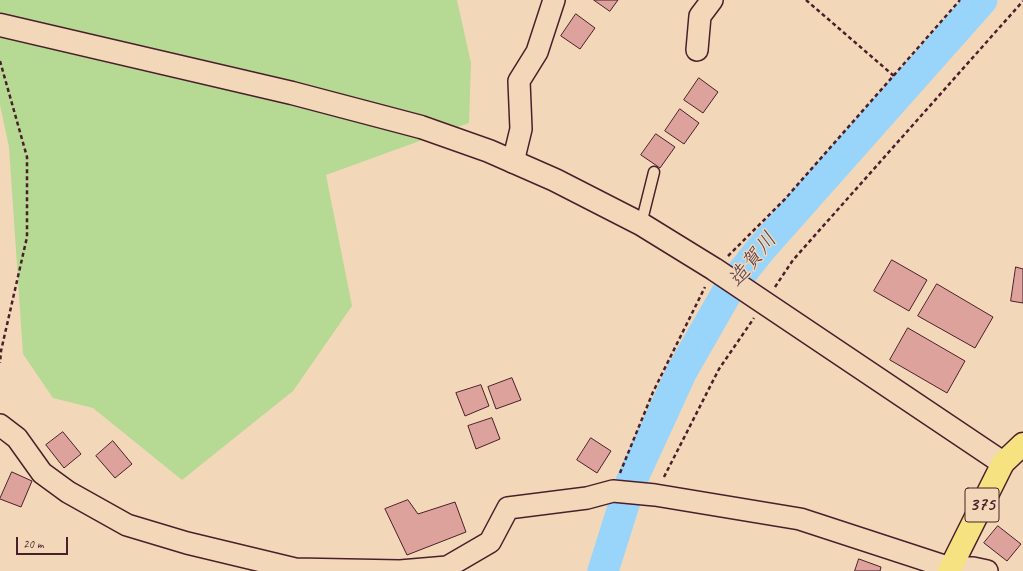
<!DOCTYPE html>
<meta charset="utf-8">
<style>
body{margin:0}
#map{position:relative;width:1023px;height:571px;overflow:hidden;background:#f2d8b9;font-family:Caveat,sans-serif}
canvas{display:block}
.scale{position:absolute;left:16px;top:537px;width:52px;height:18px;box-sizing:border-box;border:2px solid #4a1f2b;border-top:0;padding-left:5px;font-size:12px;line-height:14px;white-space:nowrap;color:#4a1f2b;-webkit-text-stroke:3px #f2d8b9;paint-order:stroke}
</style>
<div id="map">
<canvas width="1023" height="571"></canvas>
<div class="scale">20 m</div>
</div>
<script>
const ctx = document.querySelector('canvas').getContext('2d');
ctx.lineJoin = 'round';
function fill(path, color) {
  ctx.fillStyle = color;
  ctx.fill(path, 'evenodd');
}
function trace(path, color, width, dash) {
  ctx.strokeStyle = color;
  ctx.lineWidth = width;
  ctx.lineCap = dash ? 'butt' : 'round';
  ctx.setLineDash(dash || []);
  ctx.stroke(path);
}
function drawText(font, color, halo, rows, align = 'center') {
  ctx.font = font + ' Caveat,"Klee One",sans-serif';
  ctx.lineWidth = 3;
  ctx.setLineDash([]);
  ctx.textBaseline = 'middle';
  ctx.strokeStyle = halo;
  ctx.fillStyle = color;
  for (const [text, x, y, turn = 0] of rows) {
    ctx.save();
    ctx.translate(x, y);
    ctx.rotate((+turn || 0) * Math.PI / 180);
    ctx.textAlign = isNaN(turn) ? turn : align;
    if (halo) ctx.strokeText(text, 0, 0);
    ctx.fillText(text, 0, 0);
    ctx.restore();
  }
}
fill(new Path2D(`
 M 0,0 L 457,0 L 471,63 L 469,123 L 326,175 L 352,306 L 293,391 L 182,480 L 93,408 L 53,398 L 23,354 L 9,147 L 0,105 Z`), '#b6d993');
trace(new Path2D(`
 M 603,571 L 631,482 L 682,371 L 729,289 L 760,250 L 982,0`), '#99d5fa', 31);
const building = new Path2D(`
 M 594,0 L 618,0 L 610,11 Z
 M 576,14 L 595,28 L 580,49 L 561,36 Z
 M 699,78 L 718,92 L 703,113 L 684,100 Z
 M 680,109 L 699,123 L 684,144 L 665,131 Z
 M 656,134 L 675,147 L 660,168 L 641,155 Z
 M 892,260 L 927,280 L 909,311 L 874,291 Z
 M 1016,267 L 1023,269 L 1023,303 L 1011,301 Z
 M 937,284 L 993,317 L 975,348 L 918,316 Z
 M 908,328 L 965,361 L 947,393 L 890,360 Z
 M 512,378 L 521,400 L 496,409 L 488,387 Z
 M 481,385 L 489,406 L 465,416 L 456,393 Z
 M 492,418 L 500,439 L 476,449 L 468,426 Z
 M 63,432 L 81,454 L 64,468 L 46,445 Z
 M 591,438 L 611,451 L 597,473 L 577,460 Z
 M 113,441 L 132,464 L 115,478 L 96,456 Z
 M 12,472 L 32,481 L 21,507 L 0,499 Z
 M 408,500 L 418,514 L 455,502 L 466,532 L 407,555 L 385,509 Z
 M 998,526 L 1021,544 L 1007,561 L 984,543 Z
 M 859,559 L 881,567 L 880,571 L 855,571 Z`);
fill(building, '#dca29b');
trace(building, '#4a1f2b', 1);
const service = new Path2D(`
 M 641,224 L 654,172`);
const minor = new Path2D(`
 M 697,50 L 700,16 L 712,0
 M 513,162 L 521,129 L 519,81 L 537,52 L 554,0
 M 0,425 L 17,438 L 42,473 L 68,492 L 127,525 L 187,543 L 295,569 L 400,571 L 447,567 L 490,542 L 508,508 L 587,498 L 613,491 L 655,495 L 800,519 L 950,568 L 973,568 L 987,571`);
const tertiary = new Path2D(`
 M 0,25 L 292,93 L 421,127 L 489,151 L 555,180 L 641,224 L 714,269 L 1003,463`);
const trunk = new Path2D(`
 M 949,571 L 1003,463 L 1023,444`);
trace(service, '#4a1f2b', 13);
trace(minor, '#4a1f2b', 24);
trace(tertiary, '#4a1f2b', 25);
trace(trunk, '#4a1f2b', 25);
trace(new Path2D(`
 M 806,0 L 894,76
 M 0,61 L 27,157 L 27,237 L 1,351 L 0,363
 M 728,256 L 785,199 L 960,0
 M 775,287 L 793,260 L 1023,1
 M 620,473 L 653,392 L 705,287
 M 664,477 L 719,369 L 754,318`), '#4a1f2b', 2.5, [4, 3]);
trace(service, '#f2d8b9', 10);
trace(minor, '#f2d8b9', 21);
trace(tertiary, '#f2d8b9', 22);
trace(trunk, '#f6e281', 22);
for (const [x, y, w] of [
 [982,505,34]
]) {
  const box = new Path2D();
  box.roundRect(x - w / 2, y - 17, w, 34, 3);
  ctx.fillStyle = '#f2d8b9';
  ctx.fill(box);
  trace(box, '#4a1f2b', 1);
}
drawText('bold 19px', '#4a1f2b', null, [
 ["375",982,505]
]);
drawText('italic 21px', '#563a4a', '#f2d8b9', [
 ["造賀川",753,260,-51]
]);
</script>
